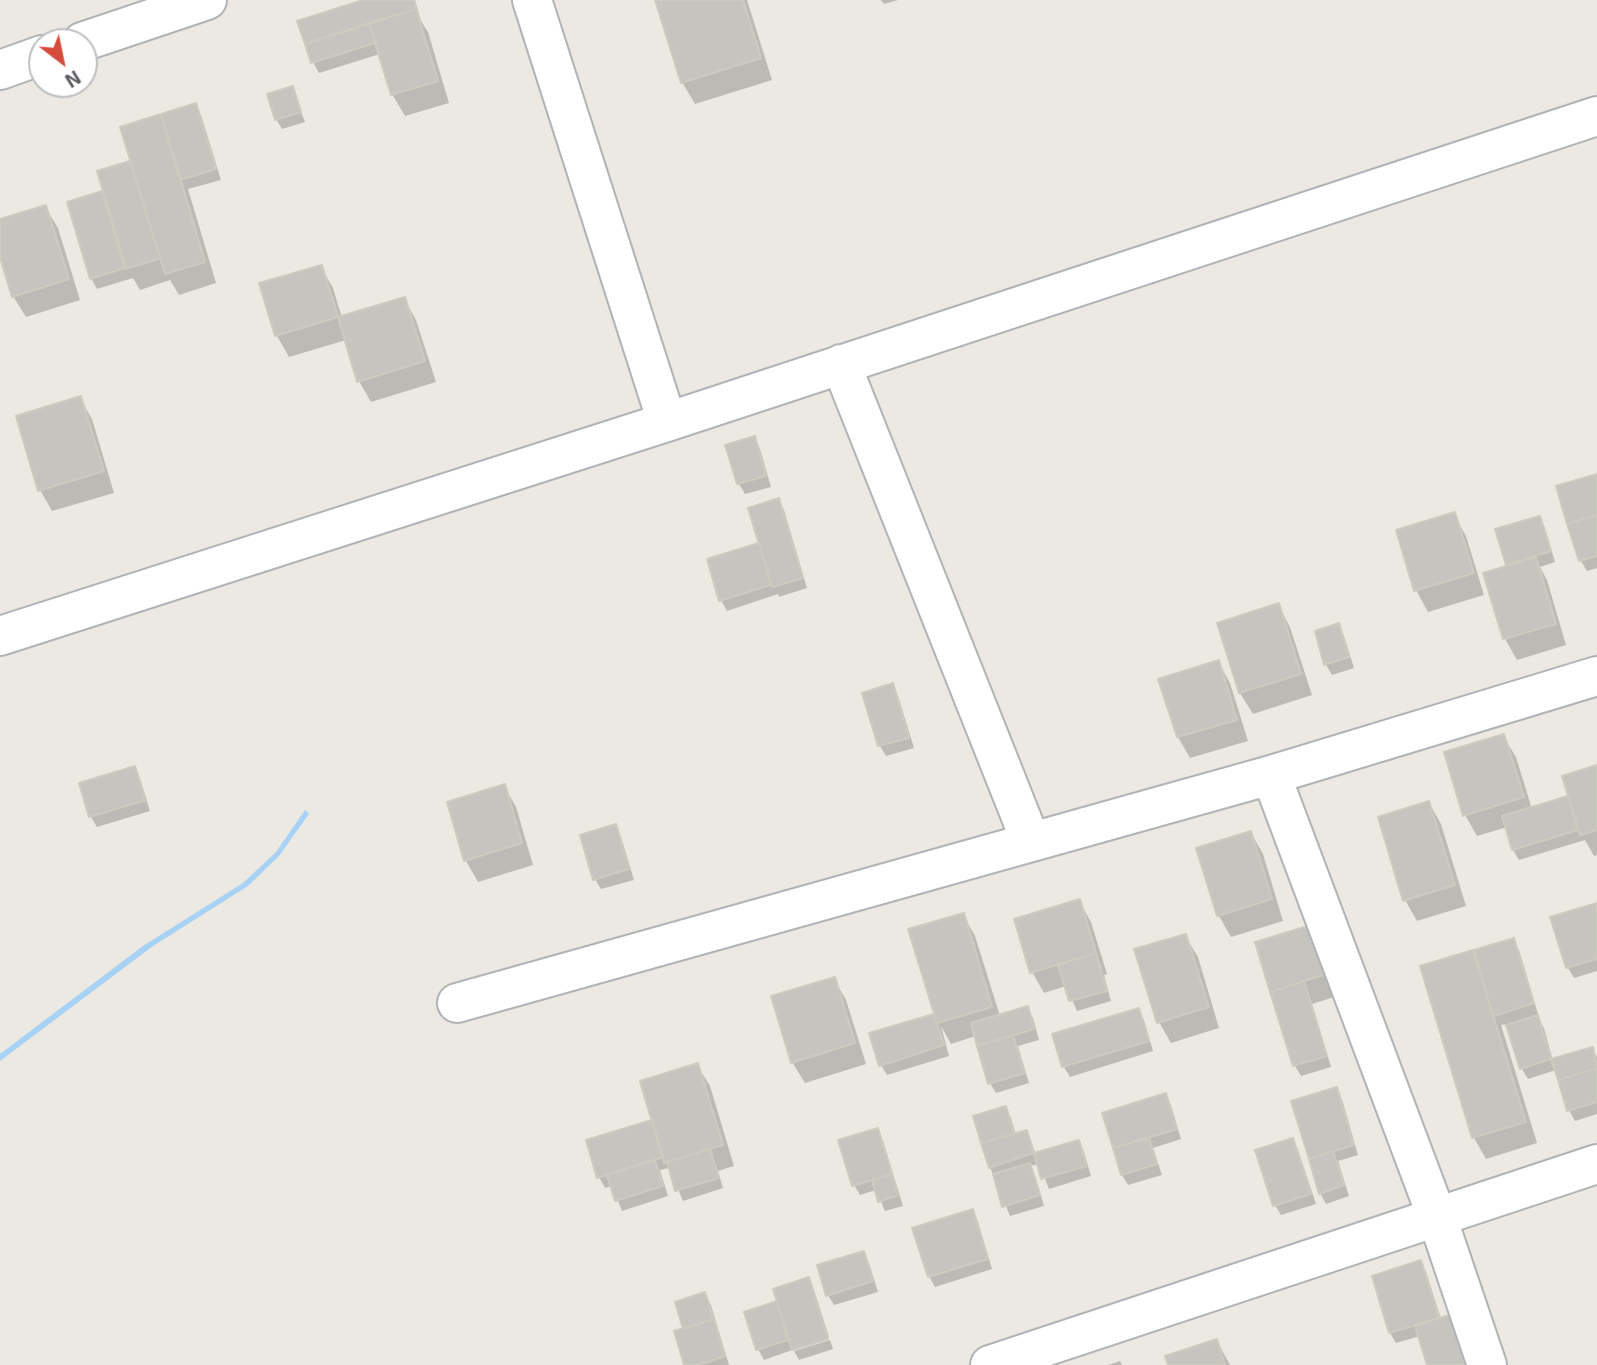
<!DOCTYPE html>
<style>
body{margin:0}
#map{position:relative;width:1597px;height:1365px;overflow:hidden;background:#ebe9e1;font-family:"Exo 2",sans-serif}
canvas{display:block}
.north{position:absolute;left:28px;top:28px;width:70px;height:70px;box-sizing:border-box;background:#fff;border:2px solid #bdbebf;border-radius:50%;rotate:148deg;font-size:19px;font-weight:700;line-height:28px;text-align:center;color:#5a5c60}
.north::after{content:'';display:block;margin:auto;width:24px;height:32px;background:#d54c3d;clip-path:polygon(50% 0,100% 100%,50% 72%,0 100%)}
</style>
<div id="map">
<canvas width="1597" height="1365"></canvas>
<div class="north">N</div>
</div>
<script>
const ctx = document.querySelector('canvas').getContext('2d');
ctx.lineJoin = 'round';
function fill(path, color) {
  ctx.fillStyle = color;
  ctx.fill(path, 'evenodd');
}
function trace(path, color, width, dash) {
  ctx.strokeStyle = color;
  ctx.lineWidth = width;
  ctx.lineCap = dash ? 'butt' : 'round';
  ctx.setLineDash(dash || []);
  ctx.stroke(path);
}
fill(new Path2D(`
 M 305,810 L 309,814 L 279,856 L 248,886 L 153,946 L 0,1061 L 0,1054 L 143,946 L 243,883 L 276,852 Z`), '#a7d1f5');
fill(new Path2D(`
 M 369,0 L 415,0 L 421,21 L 428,32 L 449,103 L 405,116 L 392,94 L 380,54 L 319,73 L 313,62 Z
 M 657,0 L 747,0 L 772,80 L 695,104 L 682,82 Z
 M 881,0 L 898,0 L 884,4 Z
 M 292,88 L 305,122 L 282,129 L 276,119 Z
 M 195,105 L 201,115 L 221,180 L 188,189 L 216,283 L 179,295 L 170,280 L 140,290 L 133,278 L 97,289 L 91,278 L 102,193 L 106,200 L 99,173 L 132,162 Z
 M 45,207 L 58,228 L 80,300 L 26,317 L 13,296 L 0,251 L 0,221 Z
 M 321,267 L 333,288 L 342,318 L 404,299 L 416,320 L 436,382 L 371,402 L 359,381 L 346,340 L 289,357 L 277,336 L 262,285 Z
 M 80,398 L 92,419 L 114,493 L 52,511 L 40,490 Z
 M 754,438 L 760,449 L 771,487 L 745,494 L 739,484 L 728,446 Z
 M 1597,475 L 1597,568 L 1587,571 L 1581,561 L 1569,524 Z
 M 778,500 L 784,510 L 807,588 L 779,597 L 778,594 L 727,611 L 721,600 L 761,545 Z
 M 1454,515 L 1466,536 L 1484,595 L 1428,612 L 1416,590 Z
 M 1539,518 L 1545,528 L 1555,562 L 1540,567 L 1547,580 L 1566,645 L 1517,660 L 1505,639 L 1485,574 L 1509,567 L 1497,530 Z
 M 1278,605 L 1290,627 L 1312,695 L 1253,714 L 1240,693 L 1219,624 Z
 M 1338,625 L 1344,636 L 1354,668 L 1332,675 L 1326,665 L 1317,632 Z
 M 1218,662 L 1230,683 L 1248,741 L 1190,758 L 1178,737 L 1160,680 Z
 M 892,685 L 898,696 L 914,748 L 886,756 L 880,746 L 864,694 Z
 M 1503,736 L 1516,757 L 1532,809 L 1570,797 L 1597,767 L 1597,855 L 1594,856 L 1585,840 L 1519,860 L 1513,850 L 1507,827 L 1477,836 L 1465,815 Z
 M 134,768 L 140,779 L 150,811 L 97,827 L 91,817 L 81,785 Z
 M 504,786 L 516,807 L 533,865 L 478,882 L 466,861 L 449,803 Z
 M 1429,803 L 1441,824 L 1466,906 L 1417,921 L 1405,900 Z
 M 615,826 L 621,837 L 634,880 L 601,889 L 595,879 Z
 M 1251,833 L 1263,854 L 1283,921 L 1231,937 L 1219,916 L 1198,849 Z
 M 1079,901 L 1091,922 L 1107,974 L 1104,975 L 1111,1001 L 1077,1011 L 1066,986 L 1044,993 L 1032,972 Z
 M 1597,905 L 1597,971 L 1574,978 L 1568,968 L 1552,918 Z
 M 963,915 L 975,936 L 1000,1016 L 1027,1008 L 1033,1018 L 1039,1040 L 1018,1046 L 1029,1083 L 996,1093 L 990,1083 L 976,1036 L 951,1044 L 941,1026 L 949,1056 L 887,1075 L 881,1065 L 933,1016 L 937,1023 Z
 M 1320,925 L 1347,993 L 1312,1004 L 1331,1067 L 1301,1076 L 1295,1066 L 1271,991 Z
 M 1185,936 L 1198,957 L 1219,1028 L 1171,1043 L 1159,1022 Z
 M 1513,940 L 1519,950 L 1538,1014 L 1536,1015 L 1544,1028 L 1553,1061 L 1592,1049 L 1597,1057 L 1597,1114 L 1575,1121 L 1569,1110 L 1556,1070 L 1528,1079 L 1522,1069 L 1507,1024 L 1501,1025 L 1537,1143 L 1486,1159 L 1474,1138 L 1422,967 Z
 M 834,979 L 846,1000 L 866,1064 L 805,1083 L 792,1062 Z
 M 1138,1010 L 1144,1020 L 1153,1051 L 1070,1077 L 1064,1067 L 1054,1035 Z
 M 697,1065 L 710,1086 L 734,1166 L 718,1171 L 723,1188 L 683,1201 L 669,1168 L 660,1170 L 668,1196 L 622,1211 L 612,1186 L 605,1188 L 599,1177 L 654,1121 Z
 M 1336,1089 L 1342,1099 L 1358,1155 L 1338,1161 L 1349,1196 L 1326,1204 L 1320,1193 Z
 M 1165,1095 L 1171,1105 L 1181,1139 L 1153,1148 L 1162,1175 L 1128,1185 L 1122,1175 L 1104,1114 Z
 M 1005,1108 L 1011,1118 L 1016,1135 L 1026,1132 L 1036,1154 L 1078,1142 L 1084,1152 L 1091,1176 L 1049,1189 L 1039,1164 L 1030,1166 L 1035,1175 L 1044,1206 L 1010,1216 L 990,1167 Z
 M 877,1130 L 883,1141 L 903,1206 L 885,1211 L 876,1190 L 860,1195 L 854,1185 Z
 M 1293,1140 L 1298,1150 L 1316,1204 L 1281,1215 L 1275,1205 Z
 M 972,1211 L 978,1222 L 992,1269 L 935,1287 L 929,1276 Z
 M 863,1253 L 869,1263 L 878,1292 L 834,1305 L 828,1295 Z
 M 1420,1262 L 1426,1272 L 1441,1319 L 1428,1365 L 1420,1336 L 1396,1343 L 1390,1333 Z
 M 808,1280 L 814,1290 L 829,1337 L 764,1360 L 758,1349 L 779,1302 Z
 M 705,1294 L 711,1305 L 729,1365 L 685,1365 Z
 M 830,1340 L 833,1349 L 799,1360 L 794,1351 Z
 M 1217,1341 L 1230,1365 L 1170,1365 Z
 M 1120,1361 L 1122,1365 L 1108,1365 Z`), '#0003');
const building = new Path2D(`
 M 363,0 L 414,0 L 416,9 L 305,44 L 297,21 Z
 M 655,0 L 743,0 L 761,58 L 681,83 Z
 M 416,9 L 438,81 L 391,95 L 369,23 Z
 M 369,23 L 375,43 L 311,63 L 305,44 Z
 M 293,86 L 301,112 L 275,120 L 267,94 Z
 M 196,103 L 216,169 L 180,180 L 161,114 Z
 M 161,114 L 205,262 L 165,274 L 120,127 Z
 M 130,161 L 160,258 L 126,269 L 97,171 Z
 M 102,191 L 125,268 L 90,279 L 67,202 Z
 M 46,205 L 69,279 L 12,297 L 0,257 L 0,219 Z
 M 322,265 L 338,317 L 275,336 L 259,283 Z
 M 405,297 L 425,361 L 357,382 L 338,317 Z
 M 81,396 L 104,471 L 38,491 L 16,416 Z
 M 755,436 L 766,476 L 737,484 L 725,445 Z
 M 1597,474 L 1597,515 L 1567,524 L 1556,486 Z
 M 779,498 L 803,578 L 772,587 L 748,508 Z
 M 1455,512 L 1474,573 L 1414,591 L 1396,530 Z
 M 1597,515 L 1597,556 L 1579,561 L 1567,524 Z
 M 1540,516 L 1551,551 L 1506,565 L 1495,529 Z
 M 759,543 L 771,585 L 719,601 L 707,559 Z
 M 1536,557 L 1556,624 L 1503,639 L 1483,573 Z
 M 1279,603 L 1301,674 L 1239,693 L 1217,623 Z
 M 1339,623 L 1349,657 L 1324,665 L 1315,631 Z
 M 1219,660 L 1237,720 L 1177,737 L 1158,679 Z
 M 893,683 L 909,738 L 878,746 L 862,693 Z
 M 1504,734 L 1524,797 L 1463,816 L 1444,752 Z
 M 1597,765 L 1597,830 L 1580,835 L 1562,776 Z
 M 135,766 L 146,800 L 89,817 L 79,783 Z
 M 505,784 L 522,843 L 464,861 L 447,802 Z
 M 1568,796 L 1578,830 L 1512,850 L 1502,816 Z
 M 1429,801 L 1455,885 L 1403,901 L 1378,817 Z
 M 616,824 L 629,869 L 593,880 L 580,835 Z
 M 1251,831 L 1272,899 L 1217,916 L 1196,848 Z
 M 1080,899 L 1096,953 L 1030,973 L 1014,919 Z
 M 1597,903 L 1597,959 L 1566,968 L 1550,917 Z
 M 964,913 L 992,1007 L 937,1023 L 908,929 Z
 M 1321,922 L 1336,971 L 1270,992 L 1255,942 Z
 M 1186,934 L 1209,1007 L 1157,1023 L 1134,949 Z
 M 1514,938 L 1534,1003 L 1493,1016 L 1474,950 Z
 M 1473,950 L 1526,1122 L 1472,1138 L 1420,966 Z
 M 1096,953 L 1107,991 L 1069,1001 L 1058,965 Z
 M 835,977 L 855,1043 L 791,1063 L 771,996 Z
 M 1304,981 L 1327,1056 L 1293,1066 L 1270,992 Z
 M 1028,1006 L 1034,1029 L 977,1046 L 971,1023 Z
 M 1139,1008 L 1149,1041 L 1062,1067 L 1052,1034 Z
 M 934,1014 L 944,1045 L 879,1066 L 869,1033 Z
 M 1538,1015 L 1551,1059 L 1520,1069 L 1506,1025 Z
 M 1013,1035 L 1025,1073 L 988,1084 L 977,1046 Z
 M 1593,1047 L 1597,1068 L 1558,1080 L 1551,1059 Z
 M 698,1063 L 723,1145 L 664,1163 L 640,1081 Z
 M 1597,1068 L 1597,1102 L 1567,1111 L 1558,1080 Z
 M 1337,1087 L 1354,1145 L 1309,1159 L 1291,1101 Z
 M 1166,1093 L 1177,1129 L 1113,1148 L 1102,1113 Z
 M 1006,1106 L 1014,1134 L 981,1143 L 973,1116 Z
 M 652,1120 L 663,1157 L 597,1178 L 586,1140 Z
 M 878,1128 L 892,1174 L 852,1186 L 838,1140 Z
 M 1027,1130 L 1034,1153 L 989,1168 L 981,1143 Z
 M 1149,1138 L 1157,1164 L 1121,1175 L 1113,1148 Z
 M 1293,1138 L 1311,1194 L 1273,1206 L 1255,1150 Z
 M 1079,1140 L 1087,1166 L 1041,1179 L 1034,1153 Z
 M 710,1149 L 719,1178 L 675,1191 L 667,1162 Z
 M 1333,1151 L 1344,1185 L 1319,1194 L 1309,1159 Z
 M 655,1160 L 663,1186 L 615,1201 L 607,1175 Z
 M 1030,1163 L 1040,1195 L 1002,1207 L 993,1174 Z
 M 892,1174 L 899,1195 L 878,1202 L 872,1180 Z
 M 973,1209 L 988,1259 L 928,1277 L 912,1228 Z
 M 864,1251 L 873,1281 L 826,1296 L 817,1265 Z
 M 1421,1260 L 1439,1318 L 1389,1333 L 1372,1276 Z
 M 809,1277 L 828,1339 L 792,1350 L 773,1289 Z
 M 705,1292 L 714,1319 L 683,1329 L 675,1302 Z
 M 777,1301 L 788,1340 L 756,1350 L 744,1312 Z
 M 1455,1313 L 1471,1365 L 1427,1365 L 1415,1326 Z
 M 714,1319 L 725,1356 L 698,1365 L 684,1365 L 674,1331 Z
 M 1217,1339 L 1225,1365 L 1168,1365 L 1165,1356 Z`);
fill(building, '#c6c4be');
trace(building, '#cfcac0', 2);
const minor = new Path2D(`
 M 532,0 L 667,422
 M 82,42 L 207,0
 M 0,70 L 42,55
 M 841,364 L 1031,842
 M 0,636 L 667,422 L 1597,116
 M 1271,775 L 1437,1217 L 1487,1365
 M 457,1003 L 1271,775 L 1597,676
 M 990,1365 L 1597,1164`);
trace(minor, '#b2b3b7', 42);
trace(minor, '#fff', 38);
</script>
